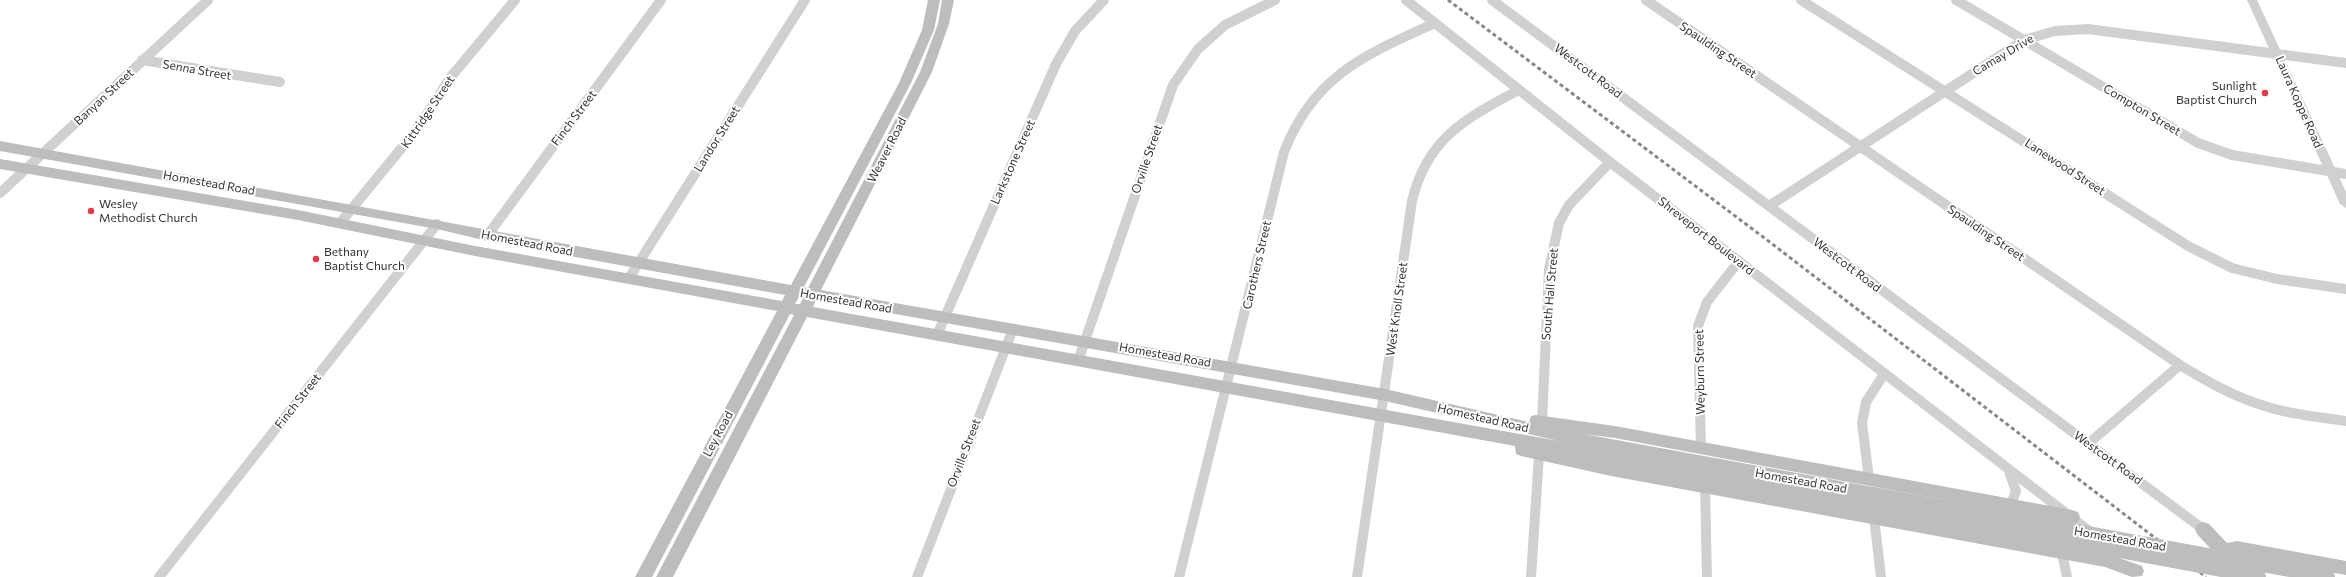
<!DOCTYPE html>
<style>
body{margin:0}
canvas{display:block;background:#fff}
</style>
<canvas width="2346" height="577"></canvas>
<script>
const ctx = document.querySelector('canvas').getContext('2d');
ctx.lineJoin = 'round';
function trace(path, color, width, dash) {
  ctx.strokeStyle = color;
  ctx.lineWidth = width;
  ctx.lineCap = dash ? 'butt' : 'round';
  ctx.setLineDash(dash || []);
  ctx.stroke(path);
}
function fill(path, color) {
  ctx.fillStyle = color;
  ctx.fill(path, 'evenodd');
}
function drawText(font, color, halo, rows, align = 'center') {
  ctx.font = font + ' Commissioner,sans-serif';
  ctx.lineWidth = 4;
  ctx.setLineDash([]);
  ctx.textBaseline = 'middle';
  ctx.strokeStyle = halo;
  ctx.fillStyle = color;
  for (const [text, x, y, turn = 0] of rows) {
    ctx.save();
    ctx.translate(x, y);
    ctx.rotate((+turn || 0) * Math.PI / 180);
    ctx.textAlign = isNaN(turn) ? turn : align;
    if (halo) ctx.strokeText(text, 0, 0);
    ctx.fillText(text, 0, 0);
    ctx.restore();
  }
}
trace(new Path2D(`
 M 1406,0 L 1610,162 L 2093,534
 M 1492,0 L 2203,529
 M 1646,0 L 2180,365 C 2208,382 2236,398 2268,407 C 2293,415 2320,417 2346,421
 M 1801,0 L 2188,246 L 2232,268 L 2277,279 L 2346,289
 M 1956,0 L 2198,143 L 2232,155 L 2346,174
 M 142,60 L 280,82
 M 0,193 L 208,0
 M 1769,206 L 2024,40 L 2055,31 L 2088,29 L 2346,63
 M 340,223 L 418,128 L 450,78 L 515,0
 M 487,236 L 661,0
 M 629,278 L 805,0
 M 937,335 L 1056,64 L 1075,31 L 1104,0
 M 1078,361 L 1173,85 L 1198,49 L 1225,25 L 1275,0
 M 1542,422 L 1549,269 L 1559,223 L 1569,205 L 1610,162
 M 2089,443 L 2180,365
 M 1701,448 L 1698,326 L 1707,302 L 1739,261
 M 1869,479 L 1862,423 L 1866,402 L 1884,374
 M 1705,487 L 1707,577
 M 2006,504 L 2012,502 L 2016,491 L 2010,474
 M 1874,517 L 1881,577
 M 2062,553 L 2067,577
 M 159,577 L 437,224
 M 917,577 L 1013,329
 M 1179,577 L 1284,152 C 1314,75 1365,55 1435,23
 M 1357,577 L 1412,201 C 1427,138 1466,118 1519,90
 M 1531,577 L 1539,455`), '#d0d0d0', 10);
fill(new Path2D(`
 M 2247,0 L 2257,0 L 2346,192 L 2346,208 L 2340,204 Z`), '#d0d0d0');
fill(new Path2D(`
 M 928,0 L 940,0 L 934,30 L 911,83 L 804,287 L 808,288 L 920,72 L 938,24 L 942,0 L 954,0 L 949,24 L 932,72 L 821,290 L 1385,389 L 1529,422 L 1531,416 L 1536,415 L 1615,426 L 2072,510 L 2078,512 L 2080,517 L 2078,522 L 2072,524 L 1615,438 L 1584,434 L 1873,487 L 1879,489 L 1881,494 L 1877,499 L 1881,505 L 1876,511 L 2105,553 L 2142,566 L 2144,571 L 2142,576 L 2132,577 L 2105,567 L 1611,476 L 1521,456 L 1516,454 L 1515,446 L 807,317 L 673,577 L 656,577 L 794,315 L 790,314 L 652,577 L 635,577 L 777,311 L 475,256 L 298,220 L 0,169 L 0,159 L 298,210 L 475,246 L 782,301 L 785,295 L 487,241 L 437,229 L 0,151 L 0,141 L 791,285 L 899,83 L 922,30 ZM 799,297 L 803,298 L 800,304 L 795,304 ZM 816,300 L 1385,401 L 1559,441 L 813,307 Z
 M 2203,522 L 2209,524 L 2227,543 L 2237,541 L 2346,561 L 2346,575 L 2239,556 L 2240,559 L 2238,564 L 2232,566 L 2220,559 L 2197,534 L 2195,529 L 2197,524 Z`), '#bdbdbd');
trace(new Path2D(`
 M 1448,0 L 1771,243 L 2206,577`), '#888', 3, [4, 3]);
trace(new Path2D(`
 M 1873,494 L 2328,577
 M 1873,505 L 2259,577`), '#bdbdbd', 14);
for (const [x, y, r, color] of [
 [2265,93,4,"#e63946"],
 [91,211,4,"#e63946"],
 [316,259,4,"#e63946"]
]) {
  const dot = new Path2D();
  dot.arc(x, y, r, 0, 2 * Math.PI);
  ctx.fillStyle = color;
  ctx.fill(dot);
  trace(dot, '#fff', 1.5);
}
drawText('12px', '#333', '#fff', [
 ["Spaulding Street",1718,50,34],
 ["Camay Drive",2003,55,-31],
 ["Senna Street",197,70,10],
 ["Westcott Road",1588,71,37],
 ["Banyan Street",104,97,-43],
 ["Laura Koppe Road",2299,102,66],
 ["Compton Street",2142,110,31],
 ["Kittridge Street",428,112,-56],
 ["Finch Street",574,118,-53],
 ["Landor Street",717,139,-58],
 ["Weaver Road",887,150,-63],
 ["Orville Street",1147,159,-71],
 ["Larkstone Street",1013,162,-66],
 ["Lanewood Street",2065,167,33],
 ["Homestead Road",209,183,10],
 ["Spaulding Street",1986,233,34],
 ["Shreveport Boulevard",1706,236,38],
 ["Homestead Road",527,243,11],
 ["Carothers Street",1257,265,-77],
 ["Westcott Road",1847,265,37],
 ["South Hall Street",1550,294,-85],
 ["Homestead Road",846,301,10],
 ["West Knoll Street",1397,309,-82],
 ["Homestead Road",1165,355,10],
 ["Weyburn Street",1700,372,-91],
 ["Finch Street",298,401,-52],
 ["Homestead Road",1483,418,13],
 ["Ley Road",718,434,-62],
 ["Orville Street",964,453,-69],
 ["Westcott Road",2108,458,36],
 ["Homestead Road",1801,481,10],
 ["Homestead Road",2120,539,10]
]);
drawText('12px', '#333', '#fff', [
 ["Sunlight",2257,86,"right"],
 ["Baptist Church",2257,100,"right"],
 ["Wesley",99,204],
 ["Methodist Church",99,218],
 ["Bethany",324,252],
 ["Baptist Church",324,266]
], 'left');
</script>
